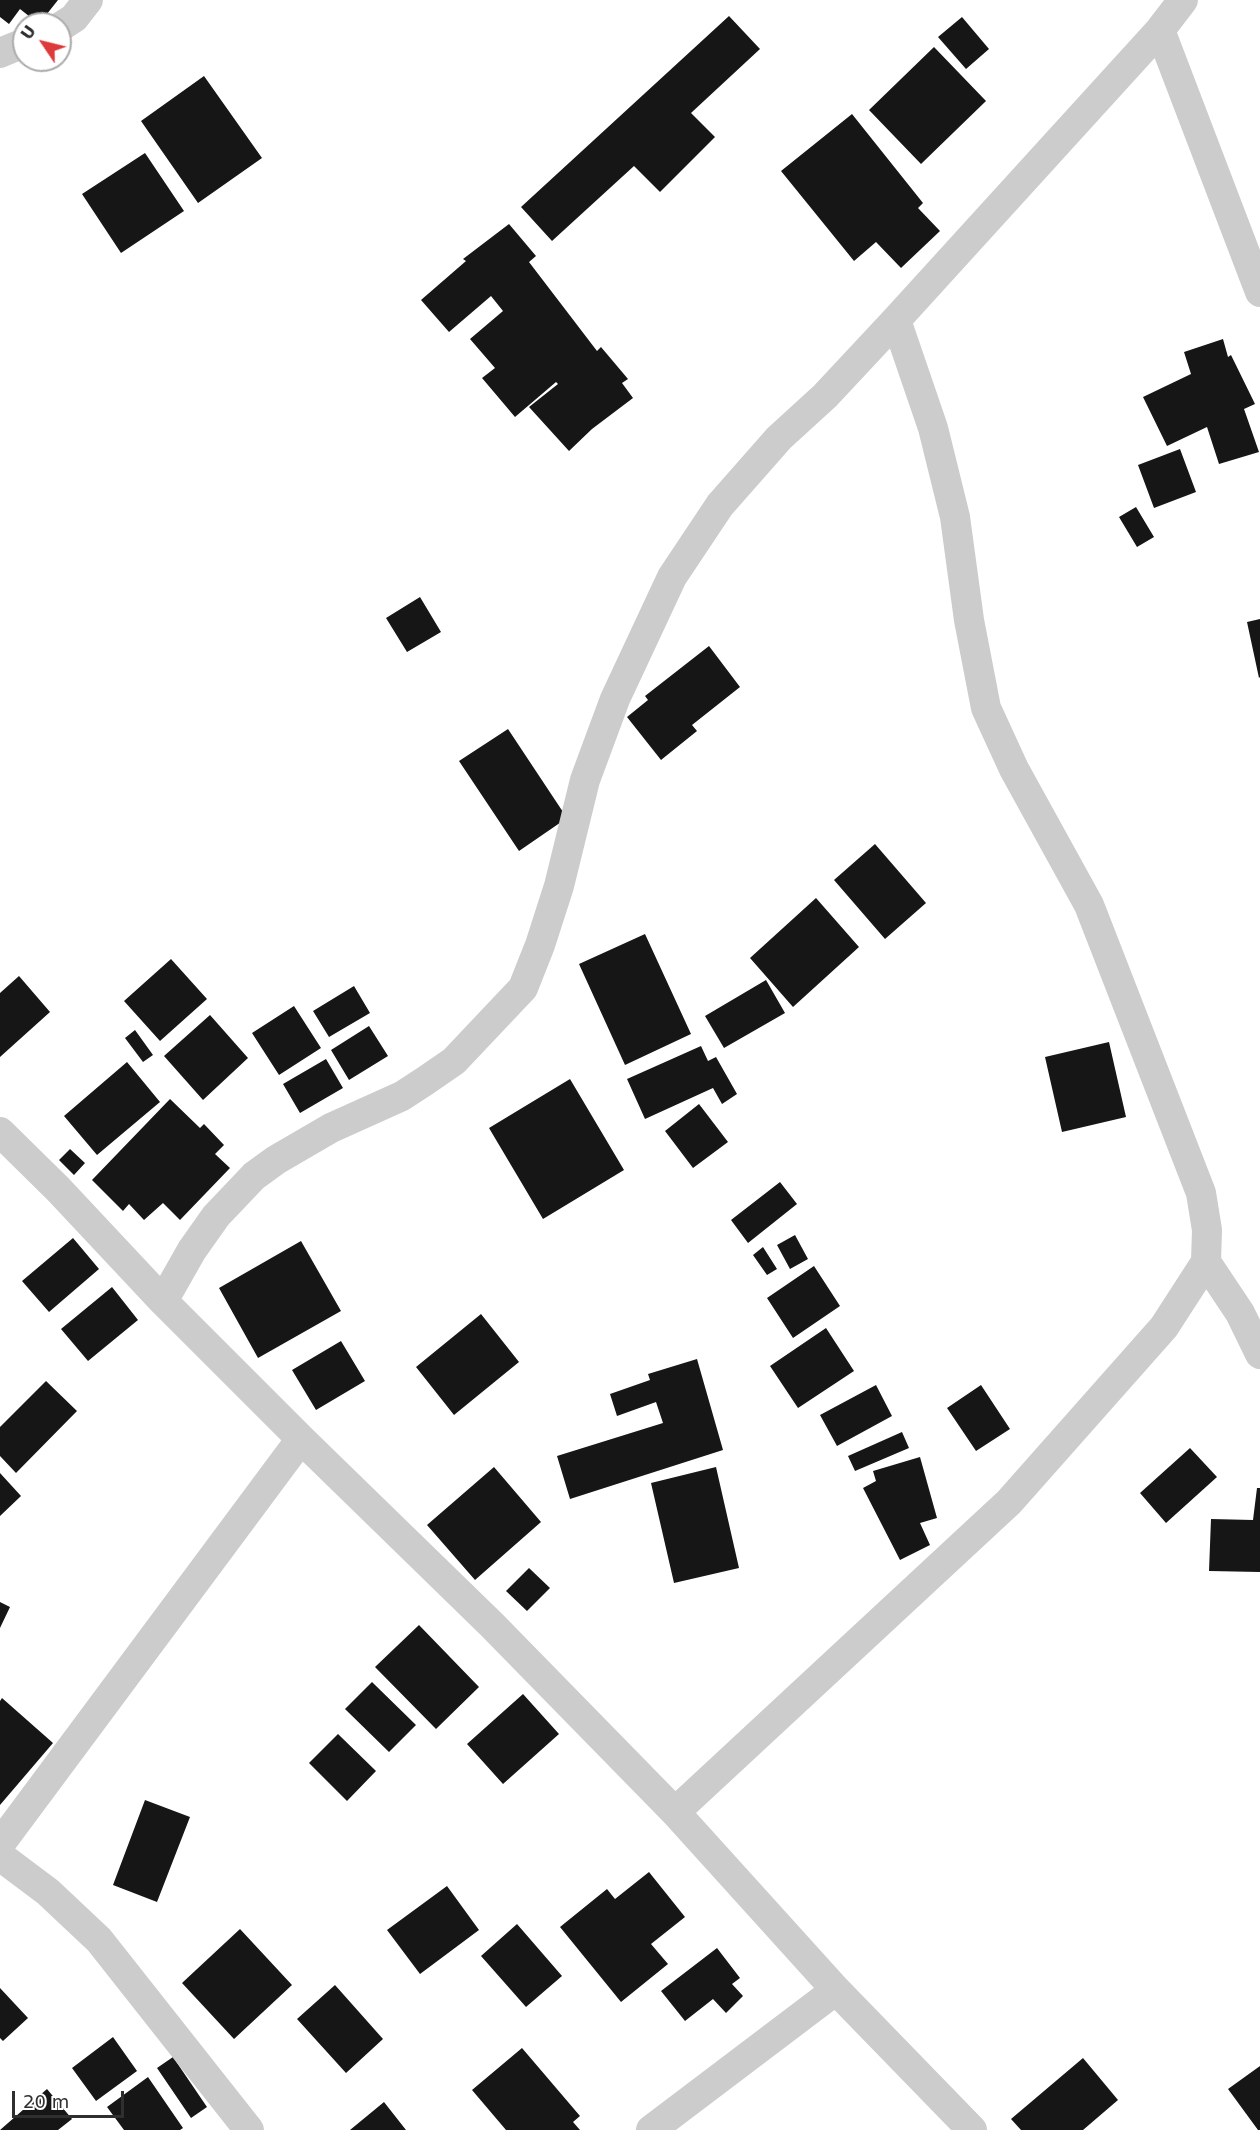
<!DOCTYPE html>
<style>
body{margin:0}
#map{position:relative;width:1260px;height:2130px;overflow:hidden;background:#fff;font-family:"DejaVu Sans",sans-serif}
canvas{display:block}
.north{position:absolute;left:12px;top:12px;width:60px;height:60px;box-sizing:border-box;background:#fff;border:2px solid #acacac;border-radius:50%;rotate:305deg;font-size:16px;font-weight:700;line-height:24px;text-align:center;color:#2f2f2f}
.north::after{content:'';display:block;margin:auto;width:21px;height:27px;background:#dd3a3c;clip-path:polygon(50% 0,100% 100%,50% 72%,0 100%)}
.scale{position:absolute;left:12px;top:2091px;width:112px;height:27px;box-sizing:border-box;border:3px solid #2f2f2f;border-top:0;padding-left:8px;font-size:18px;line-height:21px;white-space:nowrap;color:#2f2f2f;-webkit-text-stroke:4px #fff;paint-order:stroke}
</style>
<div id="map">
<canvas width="1260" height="2130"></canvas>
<div class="north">U</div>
<div class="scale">20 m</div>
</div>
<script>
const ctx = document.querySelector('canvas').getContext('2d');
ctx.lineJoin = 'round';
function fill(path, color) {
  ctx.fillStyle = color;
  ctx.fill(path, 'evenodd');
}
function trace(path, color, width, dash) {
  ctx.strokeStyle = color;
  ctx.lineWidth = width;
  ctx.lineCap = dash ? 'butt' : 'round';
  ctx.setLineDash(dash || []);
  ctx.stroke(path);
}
fill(new Path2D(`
 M 0,0 L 58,0 L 39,24 L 20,9 L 9,24 L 0,17 Z
 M 729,16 L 760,49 L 691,113 L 715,137 L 660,192 L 634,166 L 552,241 L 521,207 Z
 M 962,17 L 989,49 L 966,69 L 938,37 Z
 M 934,47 L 986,101 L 921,164 L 869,110 Z
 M 204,76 L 262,158 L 198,203 L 141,121 Z
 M 852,114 L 923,203 L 918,208 L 940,231 L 901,268 L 876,242 L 854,261 L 781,171 Z
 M 145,153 L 184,211 L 121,253 L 82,194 Z
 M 509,224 L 536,256 L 529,262 L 597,351 L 601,347 L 628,379 L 622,383 L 633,398 L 592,429 L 569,451 L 529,407 L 558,384 L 556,382 L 515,417 L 482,378 L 495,368 L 470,339 L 503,311 L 491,296 L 449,332 L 421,300 L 466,261 L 463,259 Z
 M 1223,339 L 1228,357 L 1231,355 L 1255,404 L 1244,409 L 1259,452 L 1219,464 L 1207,427 L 1167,446 L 1143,397 L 1191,374 L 1184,352 Z
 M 1180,449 L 1196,492 L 1154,508 L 1138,465 Z
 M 1136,507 L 1154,537 L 1137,547 L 1119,517 Z
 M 420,597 L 441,632 L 407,652 L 386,618 Z
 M 1260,619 L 1260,677 L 1259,678 L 1247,622 Z
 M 709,646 L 740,687 L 692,725 L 697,731 L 661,760 L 627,717 L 648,700 L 645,696 Z
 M 508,729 L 567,818 L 519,851 L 459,761 Z
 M 875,844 L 926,903 L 885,939 L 834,880 Z
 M 816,898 L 859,947 L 793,1007 L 750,958 Z
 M 645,934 L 691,1034 L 625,1065 L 579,964 Z
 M 171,959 L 207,999 L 160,1041 L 124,1001 Z
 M 19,976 L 50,1012 L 0,1057 L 0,993 Z
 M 766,980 L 785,1013 L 724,1048 L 705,1016 Z
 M 354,986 L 370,1013 L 329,1037 L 313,1011 Z
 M 294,1006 L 321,1048 L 279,1075 L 252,1033 Z
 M 210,1015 L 248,1058 L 203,1100 L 164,1056 Z
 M 369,1026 L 388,1056 L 349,1080 L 331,1050 Z
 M 135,1030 L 153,1055 L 143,1062 L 125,1038 Z
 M 1109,1042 L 1126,1117 L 1062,1132 L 1045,1057 Z
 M 701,1046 L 708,1061 L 716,1057 L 737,1094 L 722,1104 L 713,1088 L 645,1119 L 627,1079 Z
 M 326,1059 L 343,1088 L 300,1113 L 283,1084 Z
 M 127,1062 L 160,1102 L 97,1155 L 64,1116 Z
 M 570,1079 L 624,1170 L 543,1219 L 489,1128 Z
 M 170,1099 L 200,1128 L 204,1124 L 224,1145 L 215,1154 L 230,1168 L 180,1220 L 163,1203 L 144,1220 L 129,1204 L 123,1211 L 92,1180 Z
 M 699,1104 L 728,1142 L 693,1168 L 665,1131 Z
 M 70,1149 L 85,1163 L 74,1175 L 59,1160 Z
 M 780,1182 L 797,1204 L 748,1243 L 731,1220 Z
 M 795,1235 L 808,1259 L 790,1269 L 777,1245 Z
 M 73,1238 L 99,1269 L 49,1312 L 22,1281 Z
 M 301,1241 L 341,1311 L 258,1358 L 219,1288 Z
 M 763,1247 L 777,1269 L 767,1275 L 753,1255 Z
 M 814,1266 L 840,1306 L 793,1338 L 767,1298 Z
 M 112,1287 L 138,1320 L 88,1361 L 61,1329 Z
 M 481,1314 L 519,1362 L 454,1415 L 416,1367 Z
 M 826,1328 L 854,1371 L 798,1408 L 770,1366 Z
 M 341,1341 L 365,1381 L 316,1410 L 292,1370 Z
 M 697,1359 L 723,1450 L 570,1499 L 557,1456 L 663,1423 L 656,1402 L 617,1416 L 610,1394 L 650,1380 L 648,1374 Z
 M 46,1381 L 77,1411 L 16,1473 L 0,1456 L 0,1427 Z
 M 876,1385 L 892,1416 L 837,1446 L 820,1415 Z
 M 981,1385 L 1010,1429 L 976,1451 L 947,1408 Z
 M 902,1432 L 909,1448 L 855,1471 L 848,1456 Z
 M 1190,1448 L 1217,1477 L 1166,1523 L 1140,1493 Z
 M 920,1457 L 937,1518 L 920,1523 L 930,1545 L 900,1560 L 863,1488 L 876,1481 L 873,1471 Z
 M 494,1467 L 541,1522 L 475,1580 L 427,1525 Z
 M 716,1467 L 739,1568 L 674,1583 L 651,1483 Z
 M 0,1473 L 21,1496 L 0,1516 Z
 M 1257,1488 L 1260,1488 L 1260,1572 L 1209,1571 L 1211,1519 L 1253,1520 Z
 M 529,1568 L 550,1588 L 527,1611 L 506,1591 Z
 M 0,1602 L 10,1607 L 0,1628 Z
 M 419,1625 L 479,1687 L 436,1729 L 375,1667 Z
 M 372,1682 L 416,1725 L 389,1752 L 345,1709 Z
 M 523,1694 L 559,1734 L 503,1784 L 467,1744 Z
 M 2,1698 L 53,1743 L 0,1805 L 0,1701 Z
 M 338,1734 L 376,1771 L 347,1801 L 309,1763 Z
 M 145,1800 L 190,1817 L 157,1902 L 113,1885 Z
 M 649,1872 L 685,1917 L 651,1944 L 668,1964 L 621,2002 L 560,1927 L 607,1889 L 615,1899 Z
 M 447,1886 L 479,1930 L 420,1974 L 387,1930 Z
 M 517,1924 L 562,1976 L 526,2007 L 481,1956 Z
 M 240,1929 L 292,1985 L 234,2039 L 182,1983 Z
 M 717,1948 L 740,1978 L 732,1984 L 743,1996 L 726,2013 L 713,1999 L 685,2021 L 661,1991 Z
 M 335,1985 L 383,2039 L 346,2073 L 297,2019 Z
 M 0,1988 L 28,2018 L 3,2041 L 0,2038 Z
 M 113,2037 L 137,2071 L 96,2101 L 72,2068 Z
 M 522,2048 L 580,2116 L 573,2122 L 580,2130 L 506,2130 L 472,2090 Z
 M 173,2057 L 207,2107 L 191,2118 L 157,2068 Z
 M 1083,2058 L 1118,2100 L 1083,2130 L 1021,2130 L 1011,2119 Z
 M 1260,2066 L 1260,2130 L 1258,2130 L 1228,2089 Z
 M 148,2077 L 183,2128 L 180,2130 L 124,2130 L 107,2107 Z
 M 47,2089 L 72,2119 L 58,2130 L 0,2130 Z
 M 384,2102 L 406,2130 L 350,2130 Z`), '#161616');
trace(new Path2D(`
 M 60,27 L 74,18 L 88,0
 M 1160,30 L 1260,292
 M 0,53 L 24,43
 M 0,1132 L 58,1189 L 163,1301 L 301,1439 L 492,1625 L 675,1812 L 836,1990 L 972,2130
 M 1206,1262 L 1240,1313 L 1260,1354
 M 163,1301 L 192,1250 L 216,1216 L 254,1176 L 276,1160 L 331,1128 L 402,1096 L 425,1081 L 454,1061 L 523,988 L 540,945 L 559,886 L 585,780 L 615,699 L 672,577 L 720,505 L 779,438 L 825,396 L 896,320 L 1160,30 L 1183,0
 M 675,1812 L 1009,1502 L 1164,1327 L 1206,1262 L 1207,1230 L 1201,1193 L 1089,905 L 1014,769 L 986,708 L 969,620 L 955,517 L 933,428 L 896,320
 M 0,1844 L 301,1439
 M 0,1856 L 48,1892 L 99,1940 L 249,2130
 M 651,2130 L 836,1990`), '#ccc', 30);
</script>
